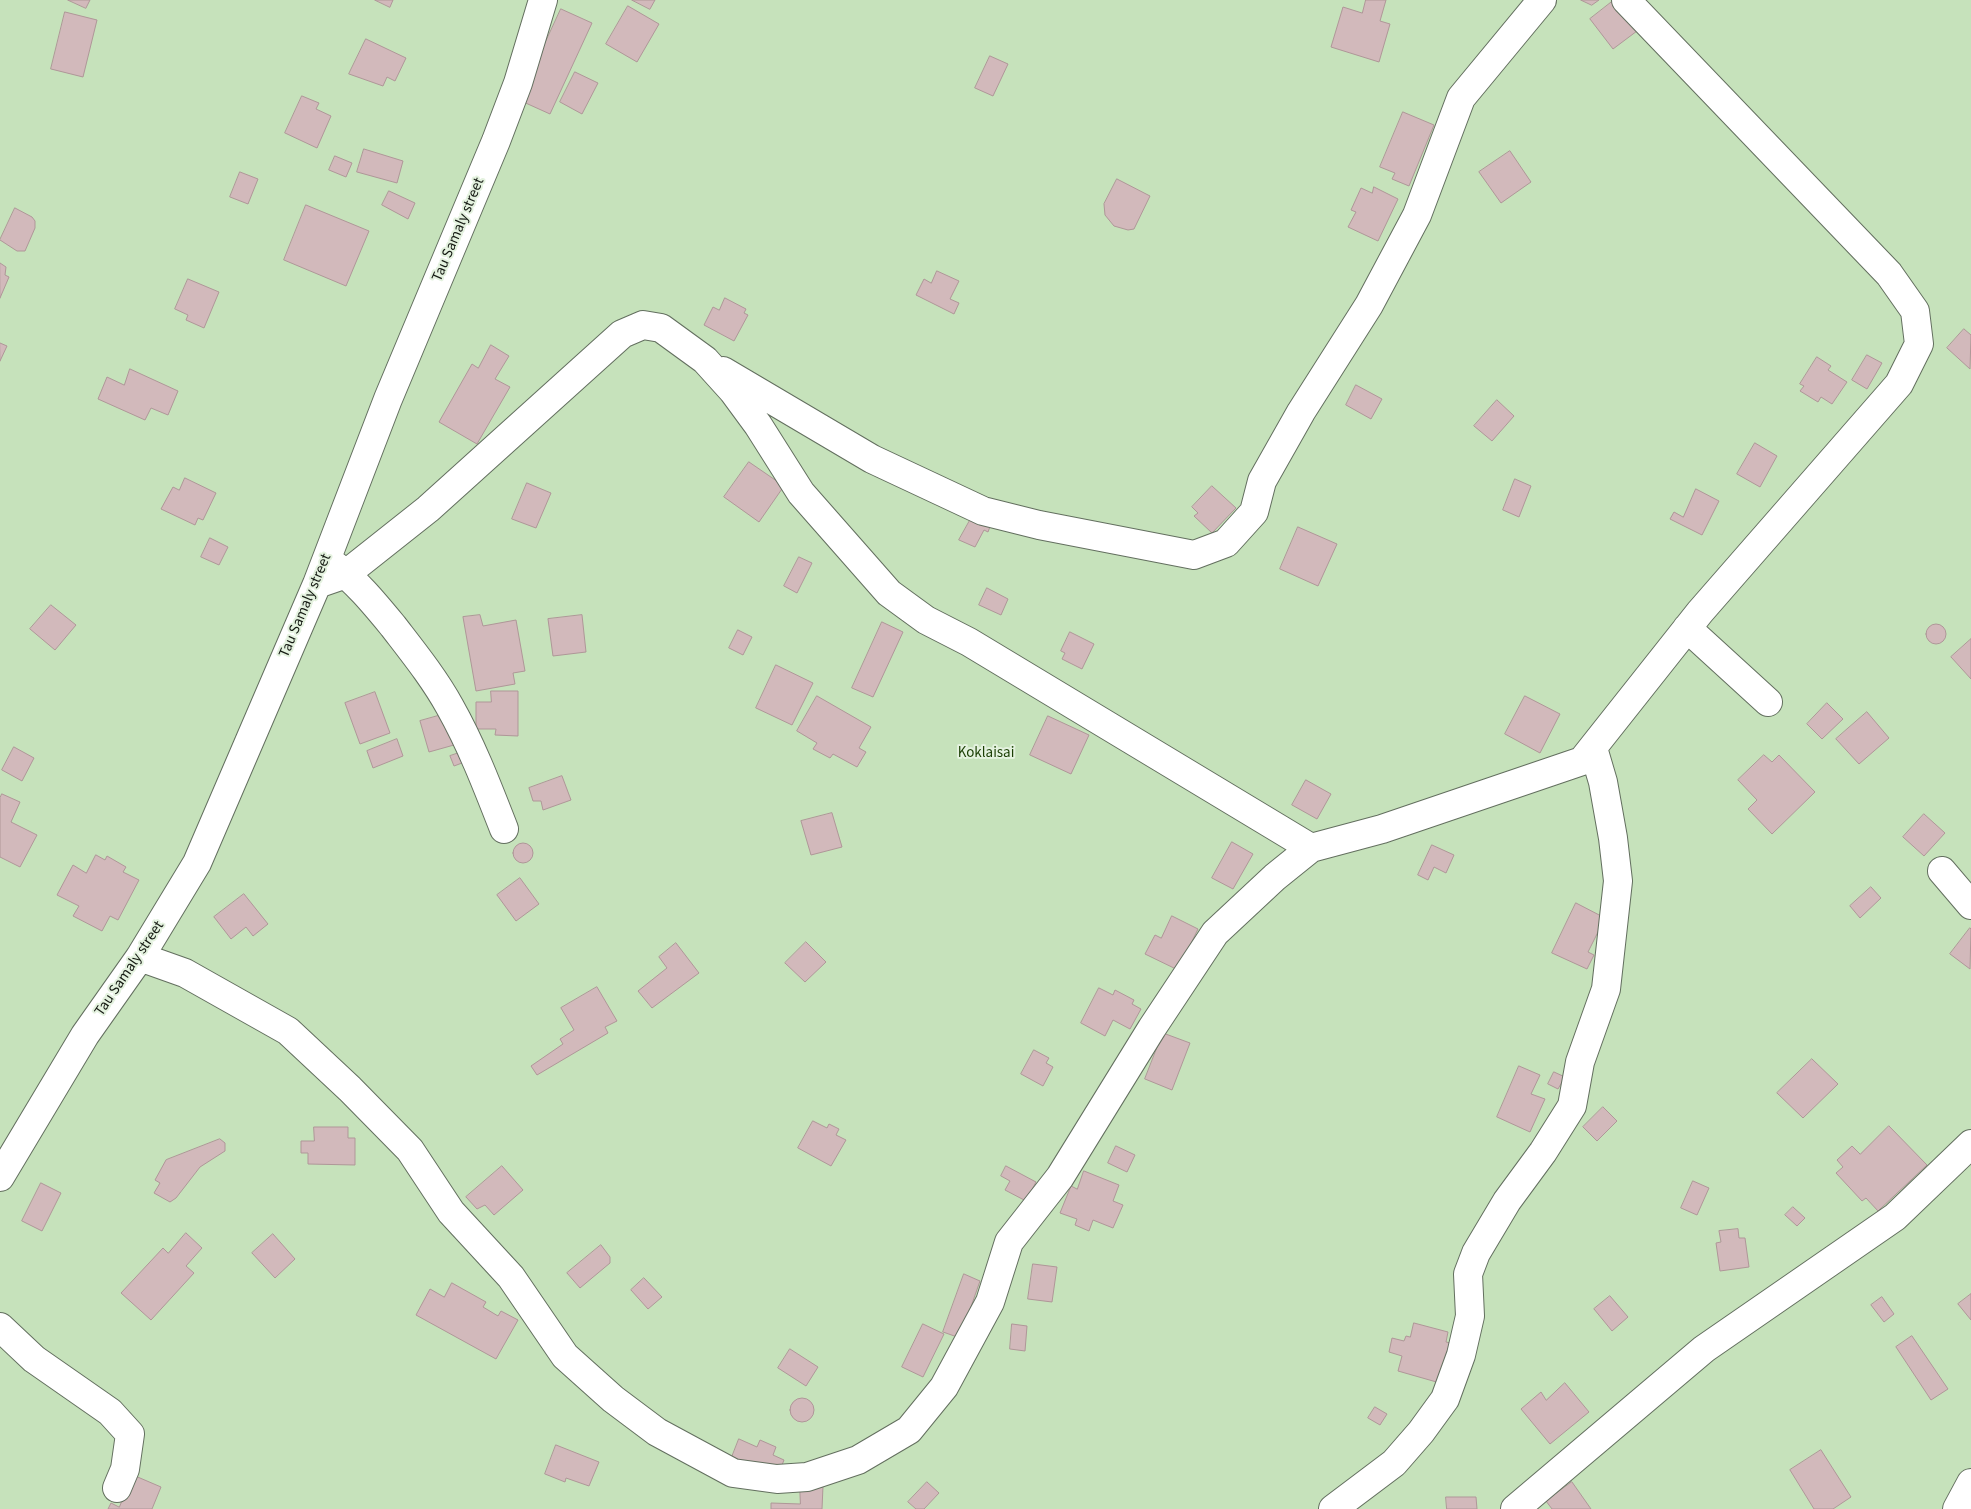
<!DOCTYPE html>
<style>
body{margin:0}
canvas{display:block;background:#e4f2df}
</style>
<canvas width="1971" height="1509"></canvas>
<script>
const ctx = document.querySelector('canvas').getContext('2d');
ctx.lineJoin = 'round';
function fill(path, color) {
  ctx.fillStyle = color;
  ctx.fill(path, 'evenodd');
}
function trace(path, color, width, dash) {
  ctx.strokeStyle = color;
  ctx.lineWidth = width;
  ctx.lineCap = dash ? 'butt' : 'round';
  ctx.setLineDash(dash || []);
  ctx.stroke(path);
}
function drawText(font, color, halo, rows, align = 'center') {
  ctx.font = font + ' "Source Sans 3",sans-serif';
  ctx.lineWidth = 4;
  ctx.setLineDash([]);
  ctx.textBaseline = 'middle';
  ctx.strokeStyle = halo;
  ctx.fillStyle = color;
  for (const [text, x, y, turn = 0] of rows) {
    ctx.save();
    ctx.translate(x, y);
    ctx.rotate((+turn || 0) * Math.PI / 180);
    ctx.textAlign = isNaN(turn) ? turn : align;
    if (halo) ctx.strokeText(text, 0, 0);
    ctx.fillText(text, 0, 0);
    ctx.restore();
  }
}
fill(new Path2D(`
 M 0,0 L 1971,0 L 1971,1509 L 0,1509 Z`), '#c6e2bb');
const building = new Path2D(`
 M 68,0 L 90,0 L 86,8 Z
 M 375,0 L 393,0 L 390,7 Z
 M 632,0 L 655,0 L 650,9 Z
 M 1366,0 L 1386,0 L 1380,21 L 1390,24 L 1379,62 L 1331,47 L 1343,7 L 1362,13 Z
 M 1581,0 L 1599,0 L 1592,5 Z
 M 1613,1 L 1637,31 L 1613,49 L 1590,19 Z
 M 628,6 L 659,24 L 637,62 L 606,44 Z
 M 561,9 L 592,23 L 550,114 L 519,100 Z
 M 65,12 L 97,20 L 83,77 L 51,69 Z
 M 366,39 L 406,58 L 395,81 L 387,77 L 383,86 L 349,74 Z
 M 990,56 L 1008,64 L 993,96 L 975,88 Z
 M 575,72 L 598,83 L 582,114 L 560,102 Z
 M 302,96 L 319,103 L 316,109 L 331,116 L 317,148 L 285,133 Z
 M 1403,112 L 1434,125 L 1409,186 L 1392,179 L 1395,173 L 1380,167 Z
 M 364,149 L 403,161 L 397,183 L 357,172 Z
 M 1510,151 L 1531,182 L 1501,203 L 1479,172 Z
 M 335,156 L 352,163 L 346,177 L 329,170 Z
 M 240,172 L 258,179 L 248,204 L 230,197 Z
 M 1117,179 L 1150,196 L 1134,229 L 1128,230 L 1114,226 L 1105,215 L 1104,204 Z
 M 1374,187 L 1398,199 L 1378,241 L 1348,227 L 1356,212 L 1351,210 L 1361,188 L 1372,193 Z
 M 389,191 L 415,203 L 408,219 L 382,205 Z
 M 306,205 L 369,231 L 346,286 L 284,260 Z
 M 15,208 L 32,217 L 35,221 L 35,228 L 25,251 L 17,251 L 0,240 Z
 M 0,263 L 6,267 L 5,275 L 9,277 L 0,298 Z
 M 937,271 L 959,281 L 950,299 L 959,303 L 954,314 L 916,295 L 924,279 L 931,283 Z
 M 188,279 L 219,292 L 204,328 L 186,320 L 188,315 L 175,309 Z
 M 725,298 L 746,309 L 744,313 L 748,315 L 734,341 L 704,325 L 713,307 L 719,310 Z
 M 1964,329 L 1971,335 L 1970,369 L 1947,348 Z
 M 0,343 L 7,346 L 0,361 Z
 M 491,345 L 509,356 L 495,379 L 510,387 L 477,444 L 439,422 L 472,364 L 478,368 Z
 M 1867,355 L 1882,363 L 1867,389 L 1852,380 Z
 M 1817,357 L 1831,366 L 1828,370 L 1847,382 L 1832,404 L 1821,397 L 1818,402 L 1800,391 L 1804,386 L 1800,384 Z
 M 130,369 L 178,391 L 168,415 L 151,408 L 145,420 L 98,399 L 107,377 L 124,385 Z
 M 1356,385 L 1382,399 L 1371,419 L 1346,405 Z
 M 1497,400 L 1514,416 L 1492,441 L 1474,426 Z
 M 1755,443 L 1777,456 L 1760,487 L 1737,474 Z
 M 749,462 L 784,486 L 759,522 L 724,497 Z
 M 185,478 L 216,493 L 203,520 L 198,518 L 195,525 L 161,509 L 173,487 L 179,490 Z
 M 1515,479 L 1531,486 L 1519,517 L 1503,510 Z
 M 527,483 L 551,493 L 536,528 L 512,519 Z
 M 1212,486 L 1236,508 L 1212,533 L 1194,516 L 1198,513 L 1192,507 Z
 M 1696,489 L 1719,501 L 1702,535 L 1670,519 L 1674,512 L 1683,517 Z
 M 973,515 L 991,524 L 988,532 L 984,530 L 975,547 L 959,540 Z
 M 1298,527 L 1337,544 L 1318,586 L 1280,569 Z
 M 210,538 L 228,547 L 219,565 L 201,557 Z
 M 799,557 L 812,563 L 797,593 L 784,586 Z
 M 987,588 L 1008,599 L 1001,615 L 979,605 Z
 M 51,605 L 76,625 L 55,650 L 30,629 Z
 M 480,615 L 483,626 L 516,620 L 525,671 L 513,673 L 515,684 L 476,691 L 463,617 Z
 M 582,615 L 586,652 L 553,656 L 548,619 Z
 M 882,622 L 903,632 L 873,697 L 852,688 Z
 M1926 634a10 10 0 1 1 20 0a10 10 0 1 1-20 0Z
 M 738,630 L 752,637 L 743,655 L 729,648 Z
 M 1070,632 L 1094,644 L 1082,669 L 1062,659 L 1065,653 L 1061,651 Z
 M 1971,639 L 1971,679 L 1951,657 Z
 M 776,665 L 813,683 L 792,725 L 756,708 Z
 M 491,691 L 518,691 L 518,736 L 495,735 L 496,729 L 476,729 L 476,702 L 491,702 Z
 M 375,692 L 390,733 L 360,744 L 345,703 Z
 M 817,696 L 871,727 L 859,748 L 866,752 L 857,767 L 833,754 L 830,758 L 813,749 L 817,743 L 797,731 Z
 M 1525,696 L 1560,714 L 1540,753 L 1505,734 Z
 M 1827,703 L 1843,719 L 1822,739 L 1807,724 Z
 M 1867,712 L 1889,738 L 1859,764 L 1836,739 Z
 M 445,714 L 454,745 L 429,752 L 420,721 Z
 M 1048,716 L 1089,735 L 1071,774 L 1030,755 Z
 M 397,739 L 403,756 L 373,768 L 367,751 Z
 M 14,747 L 34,758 L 22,781 L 2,770 Z
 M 459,753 L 462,763 L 454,766 L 450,756 Z
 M 1764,755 L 1772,762 L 1779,755 L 1815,792 L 1772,834 L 1748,809 L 1757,800 L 1738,780 Z
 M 562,776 L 571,800 L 543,810 L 541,801 L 533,801 L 529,788 Z
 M 1306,780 L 1331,794 L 1317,819 L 1292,805 Z
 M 2,794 L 20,802 L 11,822 L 37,835 L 20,867 L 0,857 L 0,798 Z
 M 832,813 L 842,847 L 811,855 L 801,821 Z
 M 1924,814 L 1945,833 L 1924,856 L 1903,837 Z
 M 1232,842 L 1253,854 L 1233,889 L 1212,878 Z
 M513 853a10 10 0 1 1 20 0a10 10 0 1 1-20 0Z
 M 1432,845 L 1454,855 L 1446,873 L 1434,867 L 1428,880 L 1418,875 Z
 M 96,855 L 105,860 L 107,856 L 126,867 L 123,872 L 139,880 L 118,920 L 110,916 L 102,931 L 73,916 L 79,906 L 57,895 L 73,865 L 86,873 Z
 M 520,878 L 539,904 L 516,921 L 497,895 Z
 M 1871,887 L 1881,898 L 1860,918 L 1850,906 Z
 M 244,894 L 268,924 L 253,936 L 246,927 L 231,939 L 214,917 Z
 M 1576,903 L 1605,918 L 1588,952 L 1594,955 L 1587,969 L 1552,953 Z
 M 1172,916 L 1198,929 L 1178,970 L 1145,954 L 1155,935 L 1161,938 Z
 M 1970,928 L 1971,929 L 1970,969 L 1950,954 Z
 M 806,942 L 826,962 L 805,982 L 785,963 Z
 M 676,943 L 699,973 L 652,1008 L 638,991 L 667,968 L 659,957 Z
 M 597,987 L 617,1021 L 605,1027 L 608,1033 L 537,1075 L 531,1066 L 563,1044 L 560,1039 L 574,1030 L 561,1008 Z
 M 1099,988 L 1113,995 L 1115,990 L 1134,1000 L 1132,1004 L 1141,1009 L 1130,1029 L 1113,1020 L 1105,1036 L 1081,1023 Z
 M 1163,1033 L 1190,1043 L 1172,1090 L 1145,1079 Z
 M 1034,1050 L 1049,1058 L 1046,1063 L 1053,1067 L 1043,1086 L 1021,1074 Z
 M 1812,1059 L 1838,1084 L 1803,1118 L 1777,1093 Z
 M 1519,1066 L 1540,1075 L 1531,1094 L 1545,1099 L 1530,1132 L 1497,1117 Z
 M 1554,1072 L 1565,1077 L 1558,1089 L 1548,1084 Z
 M 1603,1107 L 1617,1121 L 1597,1141 L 1583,1127 Z
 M 813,1121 L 827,1128 L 829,1124 L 839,1129 L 836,1135 L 846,1140 L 831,1166 L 798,1148 Z
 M 1889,1126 L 1927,1165 L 1878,1211 L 1866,1198 L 1862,1201 L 1836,1173 L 1843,1167 L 1837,1160 L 1852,1146 L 1860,1154 Z
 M 314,1127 L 348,1127 L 348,1138 L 355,1138 L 355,1165 L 308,1164 L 308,1153 L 301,1153 L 301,1141 L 314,1141 Z
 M 220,1139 L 225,1143 L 225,1151 L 200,1167 L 176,1198 L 170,1202 L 154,1193 L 160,1183 L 155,1180 L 166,1160 Z
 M 1116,1146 L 1135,1155 L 1127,1172 L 1108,1163 Z
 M 502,1166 L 523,1190 L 494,1215 L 485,1205 L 477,1209 L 466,1197 Z
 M 1006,1166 L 1036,1182 L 1026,1201 L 1005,1190 L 1010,1181 L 1001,1176 Z
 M 1084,1171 L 1119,1185 L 1113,1201 L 1123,1205 L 1113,1228 L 1093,1220 L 1089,1231 L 1075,1225 L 1077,1219 L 1060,1213 L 1071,1186 L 1077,1189 Z
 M 1693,1181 L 1709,1188 L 1697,1215 L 1681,1208 Z
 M 41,1183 L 61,1193 L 42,1231 L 22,1221 Z
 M 1793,1207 L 1805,1218 L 1797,1226 L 1785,1215 Z
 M 1738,1229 L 1739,1238 L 1745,1238 L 1749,1267 L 1720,1271 L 1716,1243 L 1721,1242 L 1719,1231 Z
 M 186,1233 L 202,1248 L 186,1266 L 194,1273 L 151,1320 L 121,1293 L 163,1248 L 168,1253 Z
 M 273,1234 L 295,1259 L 275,1278 L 252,1253 Z
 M 601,1245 L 610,1257 L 610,1263 L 580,1288 L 567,1273 Z
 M 1033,1264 L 1057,1267 L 1052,1302 L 1028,1299 Z
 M 964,1274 L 980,1281 L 960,1338 L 943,1332 Z
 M 644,1278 L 662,1297 L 648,1309 L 631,1290 Z
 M 452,1283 L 486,1302 L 483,1307 L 498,1316 L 501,1311 L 518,1320 L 496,1359 L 416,1315 L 430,1289 L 444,1297 Z
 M 1971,1294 L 1971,1320 L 1958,1304 Z
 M 1610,1296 L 1628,1317 L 1612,1331 L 1594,1309 Z
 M 1882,1297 L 1894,1314 L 1884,1322 L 1871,1305 Z
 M 1414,1323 L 1448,1332 L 1446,1342 L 1451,1343 L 1440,1383 L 1398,1371 L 1402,1356 L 1389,1352 L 1392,1338 L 1404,1341 L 1406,1336 L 1410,1337 Z
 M 923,1324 L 944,1334 L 923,1377 L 902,1367 Z
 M 1012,1324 L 1027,1326 L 1025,1351 L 1010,1349 Z
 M 1912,1336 L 1948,1389 L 1931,1400 L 1896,1347 Z
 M 790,1349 L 818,1367 L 806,1386 L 778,1368 Z
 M 1565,1383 L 1589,1412 L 1550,1444 L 1521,1409 L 1541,1392 L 1546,1400 Z
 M790 1410a12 12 0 1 1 24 0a12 12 0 1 1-24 0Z
 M 1375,1407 L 1387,1414 L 1380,1425 L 1368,1418 Z
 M 739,1439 L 757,1447 L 760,1440 L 776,1447 L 773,1455 L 784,1460 L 778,1475 L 732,1457 Z
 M 556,1445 L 599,1462 L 589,1486 L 566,1478 L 565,1482 L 545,1474 Z
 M 1821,1450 L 1851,1497 L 1833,1509 L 1814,1509 L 1790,1470 Z
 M 133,1475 L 161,1487 L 152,1509 L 108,1509 L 111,1503 L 119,1507 Z
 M 927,1482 L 939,1493 L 924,1509 L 916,1509 L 908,1502 Z
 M 1572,1482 L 1591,1509 L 1552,1509 L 1546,1501 Z
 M 800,1485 L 823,1486 L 822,1509 L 771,1509 L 771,1503 L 800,1504 Z
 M 1446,1497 L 1476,1497 L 1477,1509 L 1447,1509 Z`);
fill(building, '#d2b9bb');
trace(building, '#af9798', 1);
const minor = new Path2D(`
 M 723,371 L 872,459 L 983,511 L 1039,525 L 1194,555 L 1226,543 L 1254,512 L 1262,481 L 1301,412 L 1369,305 L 1417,215 L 1461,98 L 1542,0
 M 332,563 C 356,581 374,603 393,626 C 413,652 434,678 450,707 C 472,746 488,788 504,829
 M 317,584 L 346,574 L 428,509 L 622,334 L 643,325 L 661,328 L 705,360 L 733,391 L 758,425 L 801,493 L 889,593 L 926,620 L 969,642 L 1311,848 L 1382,829 L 1582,761 L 1700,612 L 1899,384 L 1919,344 L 1915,311 L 1889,274 L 1626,0
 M 1687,628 L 1768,702
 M 1942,871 L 1971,905
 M 140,957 L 185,973 L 288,1031 L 350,1089 L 410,1150 L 451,1212 L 511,1277 L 565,1356 L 613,1399 L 657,1432 L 733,1473 L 777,1479 L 807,1477 L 858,1460 L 909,1430 L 944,1387 L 990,1302 L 1009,1242 L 1060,1177 L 1152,1028 L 1215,933 L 1275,877 L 1311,848
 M 0,1177 L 85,1035 L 140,957 L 197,863 L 317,584 L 388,399 L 496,141 L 518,83 L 543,0
 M 0,1327 L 34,1359 L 110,1412 L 130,1434 L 125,1469 L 117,1488
 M 1333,1509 L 1394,1463 L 1421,1432 L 1445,1399 L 1461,1355 L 1470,1316 L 1468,1274 L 1476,1253 L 1507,1201 L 1543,1152 L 1572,1106 L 1580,1062 L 1606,989 L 1618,881 L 1613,838 L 1603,782 L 1593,748
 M 1515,1509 L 1704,1349 L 1895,1217 L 1971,1144
 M 1957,1509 L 1971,1483`);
trace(minor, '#636f5f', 30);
trace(minor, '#fff', 28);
drawText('15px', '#141912', '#e4f2df', [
 ["Tau Samaly street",459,230,-67],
 ["Tau Samaly street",306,606,-67],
 ["Tau Samaly street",130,969,-56]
]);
drawText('15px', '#1b3f04', '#e4f2df', [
 ["Koklaisai",986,754]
]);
</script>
